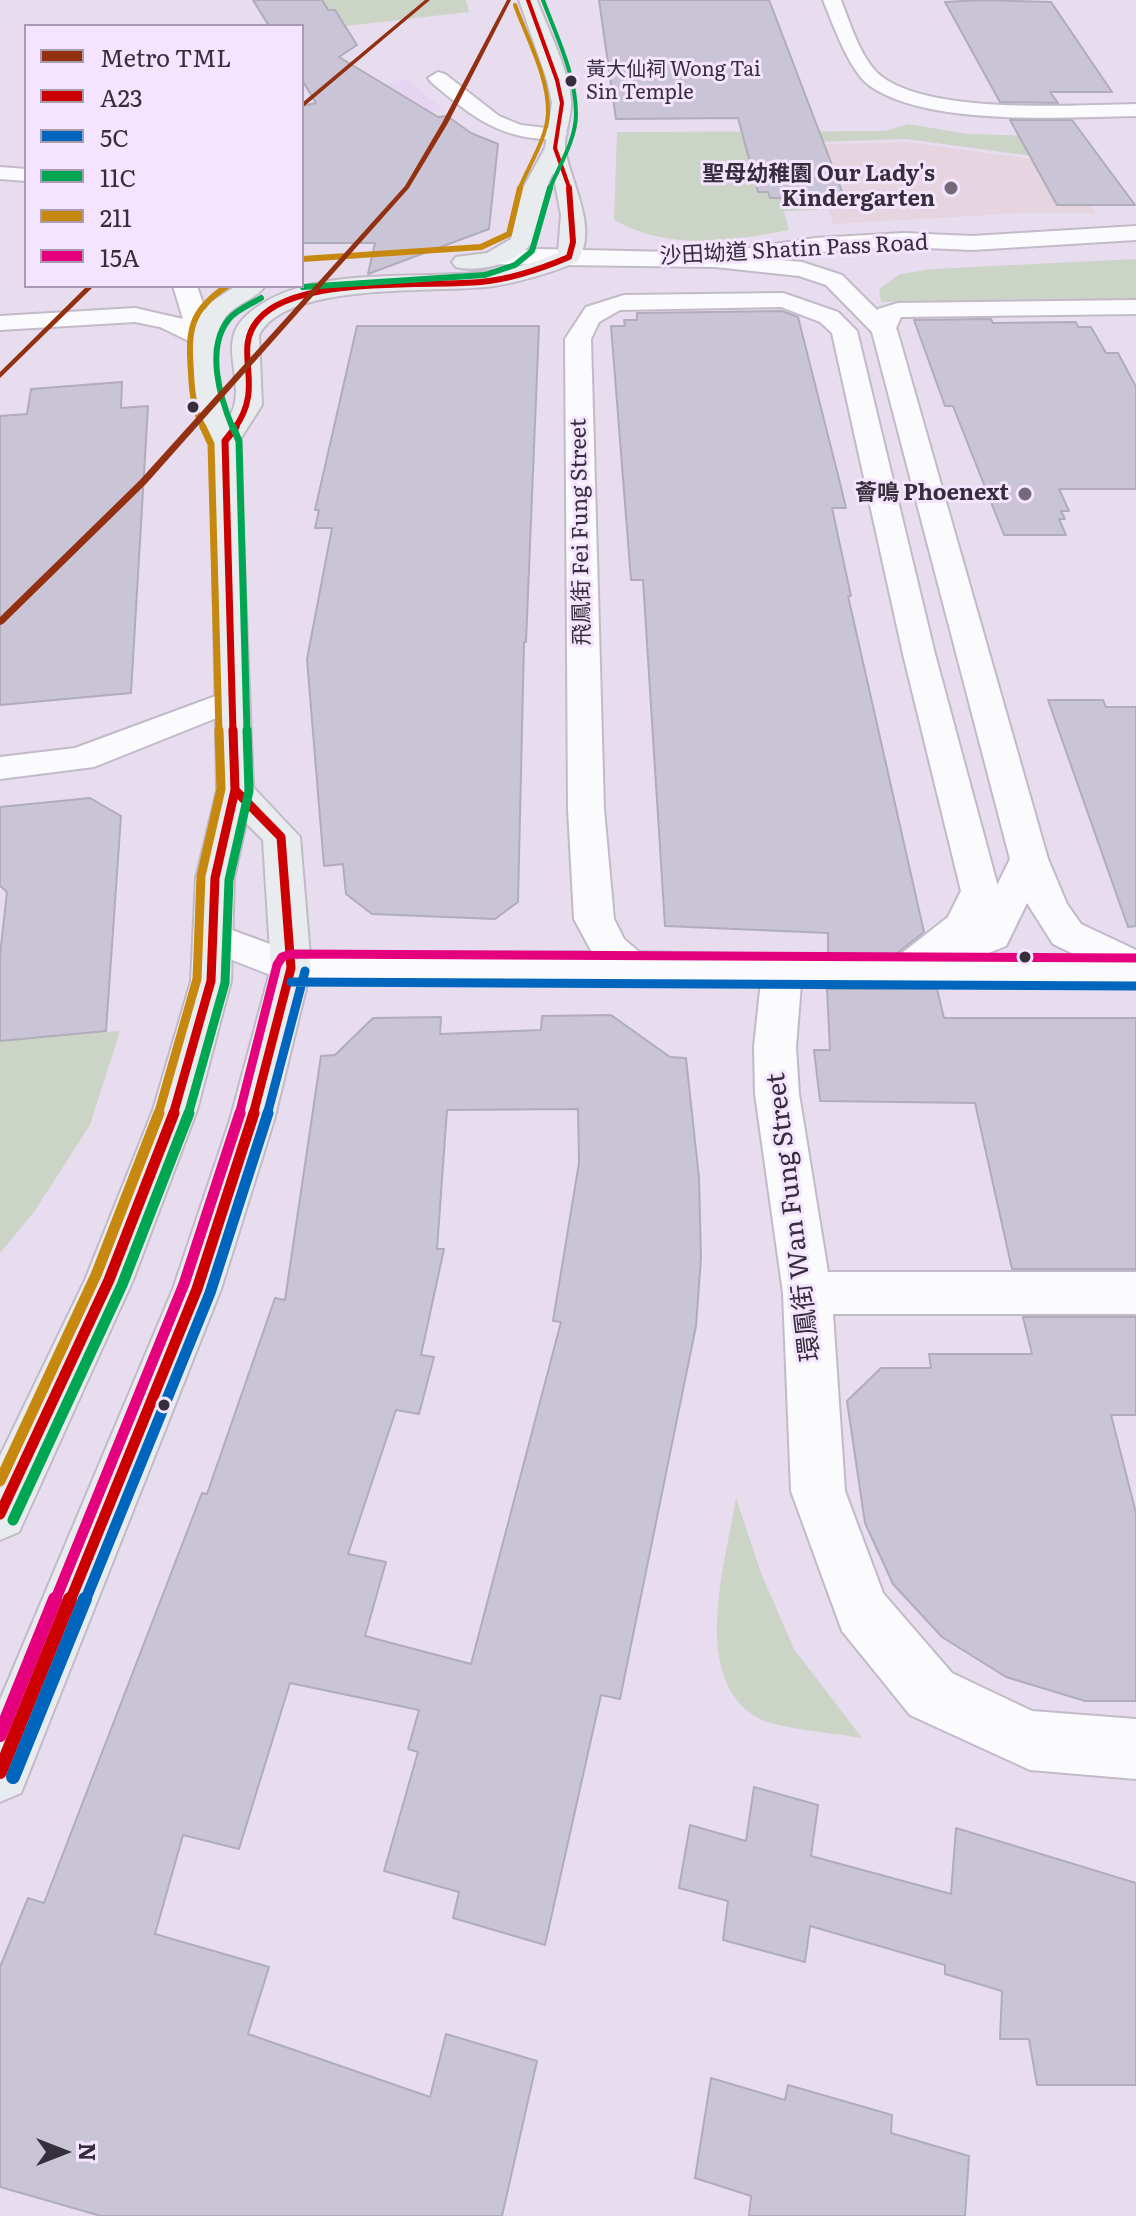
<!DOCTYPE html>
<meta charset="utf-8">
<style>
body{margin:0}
#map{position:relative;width:1136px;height:2216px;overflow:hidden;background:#e7ddef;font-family:Literata,serif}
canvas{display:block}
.legend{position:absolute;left:24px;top:24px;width:280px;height:264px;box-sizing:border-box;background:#f4e4ff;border:2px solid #a89bb1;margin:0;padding:10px 14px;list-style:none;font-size:24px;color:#362e3b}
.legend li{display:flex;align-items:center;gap:16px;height:40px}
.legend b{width:40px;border:2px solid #a89bb1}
.north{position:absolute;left:24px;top:2112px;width:80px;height:80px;-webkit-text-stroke:6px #f4e4ff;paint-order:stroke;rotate:90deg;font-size:22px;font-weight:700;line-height:32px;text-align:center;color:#362e3b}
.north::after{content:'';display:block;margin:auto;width:28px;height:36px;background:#362e3b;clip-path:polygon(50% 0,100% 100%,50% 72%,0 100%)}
</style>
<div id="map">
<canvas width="1136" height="2216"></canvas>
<ul class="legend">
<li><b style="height:10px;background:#923011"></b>Metro TML</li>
<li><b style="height:10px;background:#c00"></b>A23</li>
<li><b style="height:10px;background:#0065bd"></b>5C</li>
<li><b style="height:10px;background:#00a651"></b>11C</li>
<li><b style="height:10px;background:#c7880f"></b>211</li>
<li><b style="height:10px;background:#e5007d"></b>15A</li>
</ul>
<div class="north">N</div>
</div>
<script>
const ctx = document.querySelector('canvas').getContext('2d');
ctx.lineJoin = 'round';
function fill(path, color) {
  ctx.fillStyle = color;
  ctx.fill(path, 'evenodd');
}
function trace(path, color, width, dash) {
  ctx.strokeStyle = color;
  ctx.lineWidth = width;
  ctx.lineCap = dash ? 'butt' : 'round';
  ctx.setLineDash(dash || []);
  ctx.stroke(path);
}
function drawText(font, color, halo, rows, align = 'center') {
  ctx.font = font + ' Literata,"Noto Sans TC",serif';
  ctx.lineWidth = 6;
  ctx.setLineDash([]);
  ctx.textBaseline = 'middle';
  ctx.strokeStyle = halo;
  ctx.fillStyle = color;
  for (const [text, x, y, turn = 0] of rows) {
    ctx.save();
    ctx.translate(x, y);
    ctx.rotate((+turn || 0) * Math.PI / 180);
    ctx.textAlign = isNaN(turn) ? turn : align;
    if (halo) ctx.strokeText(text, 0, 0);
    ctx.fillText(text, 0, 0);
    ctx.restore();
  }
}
fill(new Path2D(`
 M 407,79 L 444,110 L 375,124 L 321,95 Z`), '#e5d4f2');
fill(new Path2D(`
 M 907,142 L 1062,163 L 1096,213 L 1022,213 L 833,224 L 814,164 L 794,145 Z`), '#e6d4e0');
fill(new Path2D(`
 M 322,0 L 466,0 L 469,12 L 346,26 L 336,10 L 328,10 Z
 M 908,124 L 968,134 L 1040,136 L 1054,159 L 906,139 L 792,143 L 805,166 L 818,210 L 784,211 L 789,230 C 730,241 669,251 614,220 L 617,132 L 885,131 Z
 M 1136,259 L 1136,300 L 881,302 L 879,289 L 900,274 L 933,269 Z
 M 120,1031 L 90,1125 L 34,1212 L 0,1253 L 0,1038 Z
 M 736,1498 L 761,1573 L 794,1649 L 862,1738 C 840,1734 776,1728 760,1719 C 688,1681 726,1562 736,1498 Z`), '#ccd4c8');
const building = new Path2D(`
 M 253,0 L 322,0 L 328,10 L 335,10 L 357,45 L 339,57 L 438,117 L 447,116 L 471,133 L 498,144 L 489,229 L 368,274 L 375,243 L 302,243 L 302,106 L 316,103 L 302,80 L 302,26 L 269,26 Z
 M 599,0 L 769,0 L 848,207 L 788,207 L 785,198 L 770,198 L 768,192 L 758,192 L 738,118 L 616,119 Z
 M 981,0 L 1051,2 L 1112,92 L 1050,92 L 1058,103 L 1000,102 L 945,2 Z
 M 1010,120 L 1072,120 L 1135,205 L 1057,205 Z
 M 782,311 L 798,317 L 840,483 L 846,508 L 832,508 L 851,596 L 848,596 L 924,932 L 896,954 L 828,953 L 828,933 L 665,926 L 643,580 L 631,580 L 611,326 L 625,326 L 624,320 L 637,320 L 637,313 Z
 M 991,319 L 993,323 L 1076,322 L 1078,327 L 1091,327 L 1106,353 L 1118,353 L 1136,387 L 1136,489 L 1059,489 L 1069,511 L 1061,511 L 1065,519 L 1059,519 L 1066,535 L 1004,535 L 953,406 L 945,406 L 914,320 Z
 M 357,326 L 539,326 L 526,642 L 524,642 L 518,902 L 495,919 L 372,914 L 346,894 L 343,864 L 324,866 L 307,659 L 332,528 L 315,528 L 319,510 L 315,510 Z
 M 122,382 L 121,408 L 148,406 L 131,693 L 0,705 L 0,416 L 27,414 L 31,389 Z
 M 1048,700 L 1103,700 L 1106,707 L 1136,707 L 1136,926 L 1128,927 Z
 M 90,798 L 121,816 L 106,1031 L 0,1041 L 0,955 L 7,892 L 0,886 L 0,807 Z
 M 827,989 L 937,989 L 944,1018 L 1136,1018 L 1136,1269 L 1012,1269 L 975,1103 L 820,1101 L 814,1050 L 830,1050 Z
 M 611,1015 L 670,1057 L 686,1058 L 699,1178 L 701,1258 L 696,1326 L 620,1699 L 601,1695 L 545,1945 L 453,1918 L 459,1892 L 384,1871 L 418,1752 L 408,1749 L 419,1710 L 290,1683 L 239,1849 L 183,1835 L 155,1934 L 269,1967 L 248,2034 L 430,2097 L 446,2034 L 537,2061 L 502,2216 L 101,2216 L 0,2187 L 0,1967 L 28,1898 L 44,1903 L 202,1493 L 207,1494 L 275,1298 L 285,1300 L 321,1056 L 335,1055 L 373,1018 L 441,1017 L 440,1034 L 541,1030 L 542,1016 ZM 578,1109 L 579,1163 L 553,1321 L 561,1322 L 471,1664 L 365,1636 L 386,1562 L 348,1554 L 396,1410 L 419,1414 L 434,1357 L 421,1355 L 444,1249 L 437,1249 L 447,1110 Z
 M 1023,1317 L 1136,1317 L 1136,1415 L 1111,1415 L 1136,1513 L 1136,1701 L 1085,1701 L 1006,1677 L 942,1637 L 893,1584 L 865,1523 L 847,1401 L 881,1368 L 931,1368 L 929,1354 L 1032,1354 Z
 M 754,1787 L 818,1805 L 811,1856 L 951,1894 L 956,1828 L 1136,1883 L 1136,2085 L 1037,2085 L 1029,2039 L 1000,2039 L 1002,1991 L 945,1974 L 945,1965 L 810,1926 L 805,1962 L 723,1940 L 728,1901 L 679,1888 L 690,1825 L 746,1841 Z
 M 711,2078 L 785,2100 L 788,2085 L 892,2115 L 891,2133 L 969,2156 L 965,2216 L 749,2216 L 751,2196 L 695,2178 Z`);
fill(building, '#cac5d6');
trace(building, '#b0acba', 2);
const minor = new Path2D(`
 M 438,72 L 445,74 L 499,116 L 521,125 L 564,130 L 567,134 C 560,142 554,140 544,139 C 496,137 466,112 431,82 L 428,78 Z
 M 0,167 L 26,169 L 26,181 L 0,179 Z
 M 173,286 L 197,286 L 215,338 L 211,343 L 193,343 L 160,327 L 135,322 L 0,330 L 0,316 L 135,308 L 183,319 Z
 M 783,293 L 838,312 L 857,331 L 935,654 L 999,891 L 978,936 L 921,980 L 907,985 L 893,980 L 887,970 L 893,960 L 948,917 L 961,891 L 903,654 L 832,333 L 820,322 L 781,307 L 620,310 L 599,322 L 591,339 L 604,809 L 614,919 L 624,939 L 645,957 L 651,967 L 645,977 L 631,982 L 617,977 L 595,958 L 574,919 L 568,809 L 565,339 L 586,307 L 624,295 Z
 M 1136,300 L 1136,314 L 901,317 L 893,335 L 875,335 L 871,330 L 878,309 L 898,303 Z
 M 232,690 L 244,693 L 249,700 L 244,707 L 94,767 L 0,779 L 0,757 L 75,748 Z
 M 782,956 L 796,961 L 802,971 L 796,1047 L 799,1094 L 828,1272 L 1136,1272 L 1136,1314 L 833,1314 L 845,1491 L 883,1593 L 952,1673 L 1032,1711 L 1136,1719 L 1136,1779 L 1030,1770 L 910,1715 L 842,1631 L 791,1491 L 783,1293 L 755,1094 L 754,1047 L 762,971 L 768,961 Z`);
const tertiary = new Path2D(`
 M 823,0 L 841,0 C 850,23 861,60 881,76 C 931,115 1073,105 1136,104 L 1136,116 C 1066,117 929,127 870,86 C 849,71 833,24 823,0 Z
 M 1136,226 L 1136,240 L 972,250 L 904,247 L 815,252 L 770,259 L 802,262 L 842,275 L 897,330 L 1048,859 L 1067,904 L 1081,924 L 1136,950 L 1136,987 L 782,986 L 631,982 L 291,983 L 199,947 L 193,937 L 199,927 L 213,923 L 294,953 L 631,952 L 910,957 L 914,951 L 977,926 L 1010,859 L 872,332 L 826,285 L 799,276 L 715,267 L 485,264 L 481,259 L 485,254 L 539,249 L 715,253 L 815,238 L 904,233 L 972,236 ZM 1027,903 L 1053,944 L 1080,957 L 979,957 L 1006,946 Z`);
const secondary = new Path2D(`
 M 519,0 L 537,0 C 547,28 572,76 571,105 C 571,119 564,134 565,148 C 569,180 600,229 577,262 C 550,273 524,281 494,286 C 439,294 287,280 259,335 L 262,405 L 239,441 L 253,787 L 300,837 L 311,968 L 274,1120 L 221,1289 L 21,1793 L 0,1802 L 0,1700 L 173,1289 L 230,1120 L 271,968 L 263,840 L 246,823 L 234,878 L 231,981 L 197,1110 L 133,1280 L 19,1532 L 0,1540 L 0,1456 L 85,1280 L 153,1110 L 191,981 L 196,878 L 217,790 L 211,441 L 194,405 L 189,338 L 195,324 L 211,302 L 236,286 L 265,286 C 257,298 241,302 230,312 C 207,332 215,394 228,419 C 250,388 217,348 242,320 C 298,261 420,282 494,271 C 517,268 537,262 558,253 L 561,215 L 553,173 C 541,195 544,220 534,239 C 521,263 480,273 456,267 L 452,262 L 456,257 L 487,253 L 511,239 L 522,190 L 545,148 L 552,103 L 547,80 Z`);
trace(minor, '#c2bac8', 4);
trace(tertiary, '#c2bac8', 4);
trace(secondary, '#c2bac8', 4);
fill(minor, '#fbfafd');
fill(tertiary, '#fbfafd');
fill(secondary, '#e9ecef');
trace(new Path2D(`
 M 528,0 L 557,80 L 562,103 L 555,148 L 570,190`), '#c00', 4);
trace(new Path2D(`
 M 234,429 C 267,385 231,352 258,320 C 295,275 426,287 481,282 C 512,279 541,269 569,257 L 573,242 L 569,188`), '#c00', 6);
trace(new Path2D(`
 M 233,732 L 225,441 L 236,427`), '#c00', 7);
trace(new Path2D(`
 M 233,730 L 235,790 L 281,837 L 291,968 L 253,1115
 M 173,1115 L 211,981 L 215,878 L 235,790 L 234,758`), '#c00', 9);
trace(new Path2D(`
 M 0,1514 L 109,1280 L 174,1113
 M 70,1601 L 197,1289 L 254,1113`), '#c00', 11);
trace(new Path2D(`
 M 0,1772 L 70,1599`), '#c00', 14);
trace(new Path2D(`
 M 291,982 L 1136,986
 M 267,1115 L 305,971`), '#0065bd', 9);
trace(new Path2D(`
 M 85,1601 L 210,1293 L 268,1113`), '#0065bd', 11);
trace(new Path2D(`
 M 13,1777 L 85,1599`), '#0065bd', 14);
trace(new Path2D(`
 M 543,0 C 556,35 576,75 576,114 C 576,140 559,166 549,190`), '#00a651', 4);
trace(new Path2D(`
 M 303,287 L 485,275 L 515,265 L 532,251 L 550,188
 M 233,429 C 220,398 205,348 229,319 C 236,310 251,304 261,298`), '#00a651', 6);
trace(new Path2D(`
 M 233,427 L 239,441 L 247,732`), '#00a651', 7);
trace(new Path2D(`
 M 188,1115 L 225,983 L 229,880 L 249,791 L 247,730`), '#00a651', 9);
trace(new Path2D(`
 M 13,1520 L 122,1285 L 189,1113`), '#00a651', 11);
trace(new Path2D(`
 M 515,5 C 527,38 549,78 548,113 C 547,139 528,166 519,190`), '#c7880f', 4);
trace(new Path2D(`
 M 302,259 L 481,247 L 509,234 L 520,188
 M 204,429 C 194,409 192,395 191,373 C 188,331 189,311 227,286`), '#c7880f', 6);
trace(new Path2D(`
 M 203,427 L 211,444 L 219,732`), '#c7880f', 7);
trace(new Path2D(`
 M 158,1115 L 197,979 L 201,876 L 221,789 L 219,730`), '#c7880f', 9);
trace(new Path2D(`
 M 0,1481 L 96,1275 L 159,1113`), '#c7880f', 11);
trace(new Path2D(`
 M 239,1115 L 277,965 L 282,957 L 291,954 L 1136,958`), '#e5007d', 9);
trace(new Path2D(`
 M 55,1601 L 184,1284 L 240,1113`), '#e5007d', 11);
trace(new Path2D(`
 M 0,1735 L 55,1599`), '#e5007d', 14);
fill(new Path2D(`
 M 425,0 L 430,0 L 302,108 L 302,103 Z
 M 507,0 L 511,0 L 448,123 L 409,188 L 146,484 L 3,624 L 0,625 L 0,617 L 140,480 L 405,186 L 442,123 Z
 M 87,286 L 94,286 L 0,378 L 0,372 Z`), '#923011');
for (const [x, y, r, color] of [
 [571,81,7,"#362e3b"],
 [951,188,8,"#746b7a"],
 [193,407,7,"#362e3b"],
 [1025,494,8,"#746b7a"],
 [1025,957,7,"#362e3b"],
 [164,1405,7,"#362e3b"]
]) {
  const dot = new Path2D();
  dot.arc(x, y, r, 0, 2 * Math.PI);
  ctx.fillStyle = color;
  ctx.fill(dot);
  trace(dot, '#f4e4ff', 3);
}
drawText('20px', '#362e3b', '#f4e4ff', [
 ["黃大仙祠 Wong Tai",586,70],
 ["Sin Temple",586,93]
], 'left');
drawText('bold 22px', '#362e3b', '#f4e4ff', [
 ["聖母幼稚園 Our Lady's",935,175],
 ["Kindergarten",935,200],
 ["薈鳴 Phoenext",1009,494]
], 'right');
drawText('22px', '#362e3b', '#f4e4ff', [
 ["沙田坳道 Shatin Pass Road",794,250,-3],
 ["飛鳳街 Fei Fung Street",581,532,-91]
]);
drawText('26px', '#362e3b', '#f4e4ff', [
 ["環鳳街 Wan Fung Street",794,1217,-97]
]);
</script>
